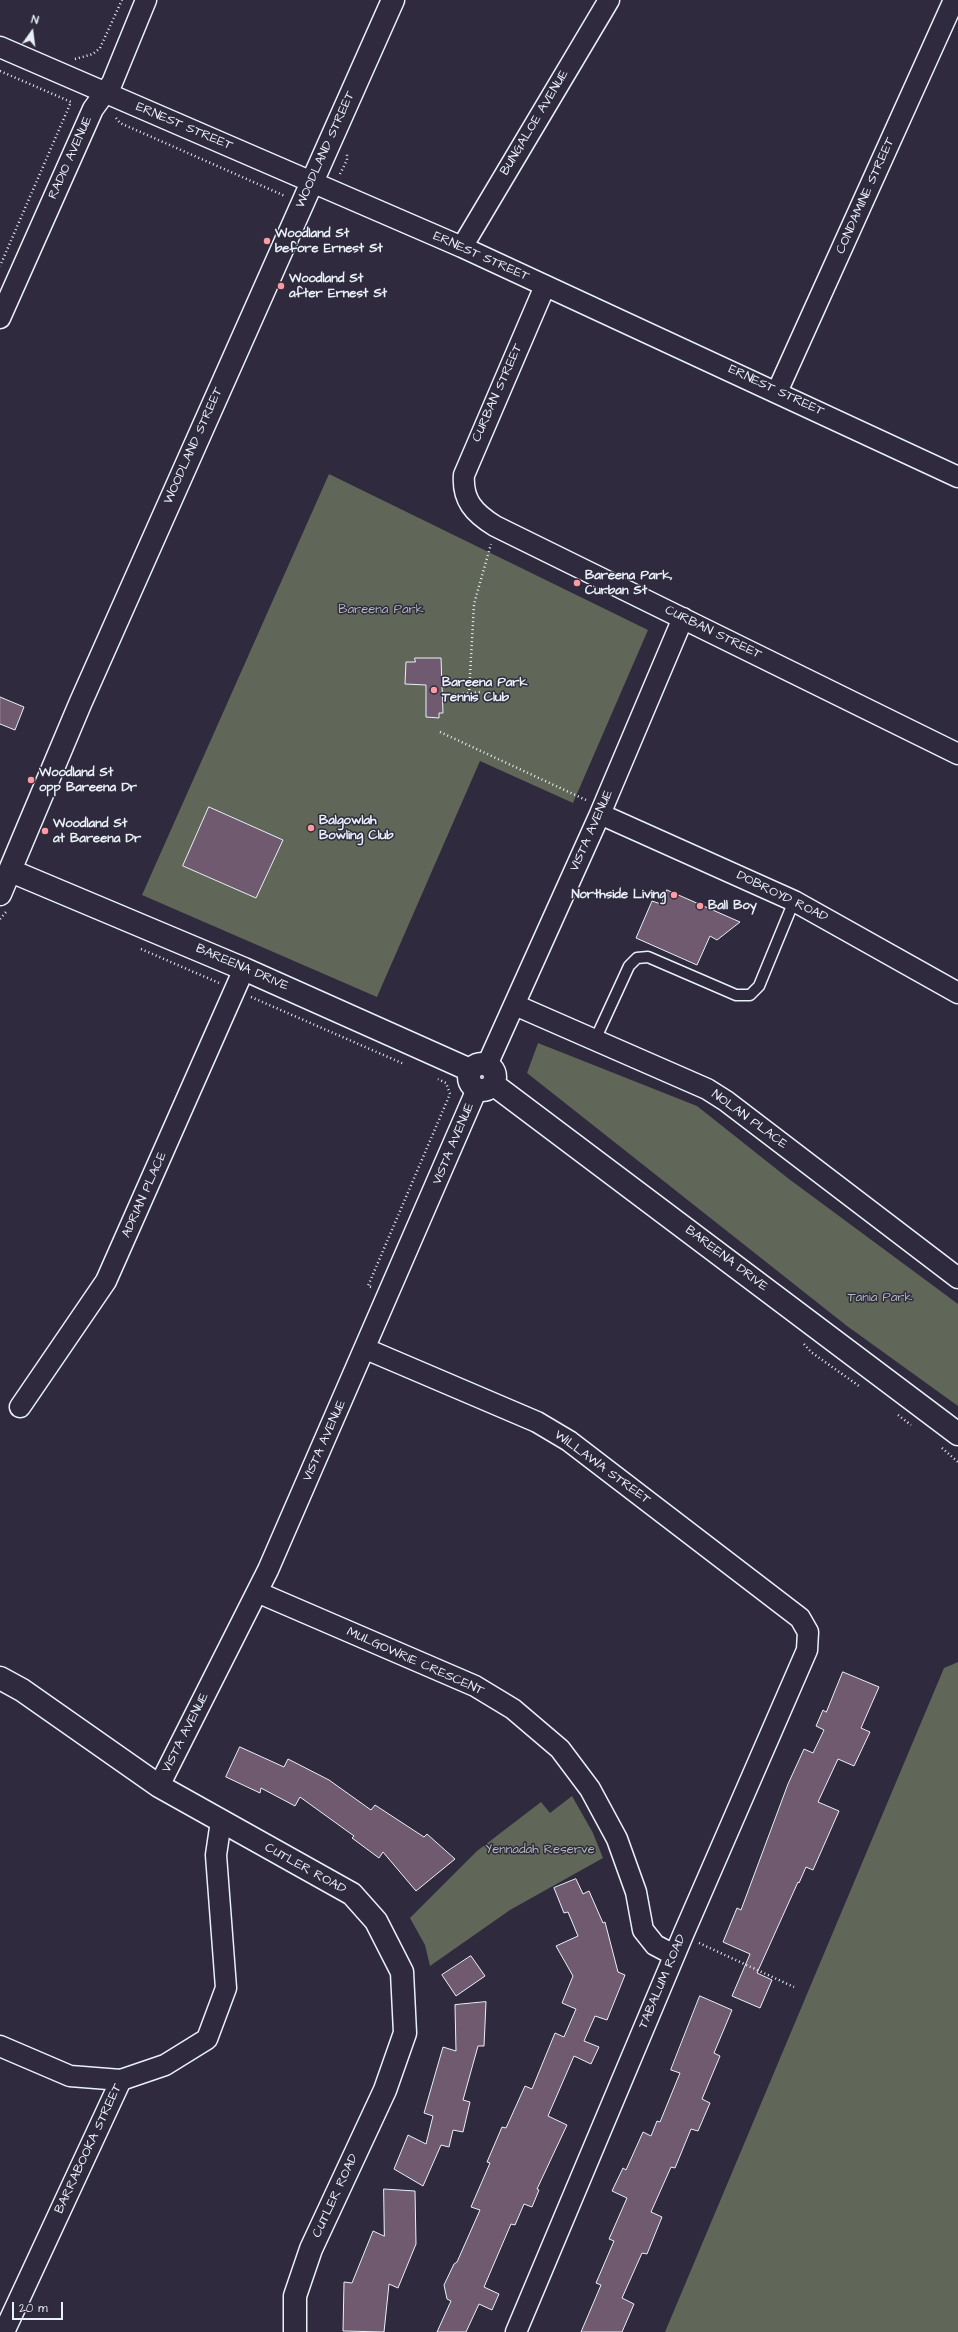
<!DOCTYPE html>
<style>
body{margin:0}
#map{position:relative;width:958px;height:2332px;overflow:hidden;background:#2f2a3d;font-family:"Architects Daughter",sans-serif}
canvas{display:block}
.north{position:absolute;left:12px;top:12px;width:40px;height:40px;-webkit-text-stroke:3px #2f2a3d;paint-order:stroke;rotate:14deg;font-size:11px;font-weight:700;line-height:16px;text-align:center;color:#e8f1f8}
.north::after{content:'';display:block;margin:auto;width:14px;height:18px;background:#e8f1f8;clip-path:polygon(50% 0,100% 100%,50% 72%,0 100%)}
.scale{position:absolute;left:12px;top:2302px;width:51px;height:18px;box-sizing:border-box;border:2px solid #e8f1f8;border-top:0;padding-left:5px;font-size:12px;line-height:14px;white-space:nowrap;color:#e8f1f8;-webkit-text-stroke:3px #2f2a3d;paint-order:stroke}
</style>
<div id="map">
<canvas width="958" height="2332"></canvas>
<div class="north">N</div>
<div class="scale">20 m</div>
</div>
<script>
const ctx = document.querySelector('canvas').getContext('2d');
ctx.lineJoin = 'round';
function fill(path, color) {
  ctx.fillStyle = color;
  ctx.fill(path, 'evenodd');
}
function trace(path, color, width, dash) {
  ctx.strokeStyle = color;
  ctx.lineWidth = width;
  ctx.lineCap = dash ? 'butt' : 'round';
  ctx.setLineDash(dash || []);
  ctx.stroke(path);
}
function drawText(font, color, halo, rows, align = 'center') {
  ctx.font = font + ' "Architects Daughter",sans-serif';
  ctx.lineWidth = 3;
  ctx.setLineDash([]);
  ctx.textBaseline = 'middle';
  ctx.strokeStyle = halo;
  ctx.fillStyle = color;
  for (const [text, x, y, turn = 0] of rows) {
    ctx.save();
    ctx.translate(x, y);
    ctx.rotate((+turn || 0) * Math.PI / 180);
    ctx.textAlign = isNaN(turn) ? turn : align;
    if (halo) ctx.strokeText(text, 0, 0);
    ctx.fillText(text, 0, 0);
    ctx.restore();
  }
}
fill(new Path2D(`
 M 329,474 L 648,630 L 573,803 L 480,761 L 377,997 L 142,895 Z
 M 538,1043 L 697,1106 L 789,1179 L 958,1304 L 958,1406 L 847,1326 L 527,1073 Z
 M 958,1662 L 958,2332 L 665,2332 L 944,1668 Z
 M 572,1796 L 593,1833 L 603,1858 L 510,1910 L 430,1966 L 425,1945 L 410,1918 L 477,1851 L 541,1802 L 550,1813 Z`), '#606658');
const building = new Path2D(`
 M 415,658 L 441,658 L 443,713 L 439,713 L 439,718 L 426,717 L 426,685 L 405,684 L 406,662 L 415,662 Z
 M 0,697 L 24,707 L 15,730 L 0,724 Z
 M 209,807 L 283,840 L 256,898 L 183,866 Z
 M 667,890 L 740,922 L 717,940 L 710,936 L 697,965 L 636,938 L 652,901 L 661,904 Z
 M 843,1672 L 879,1687 L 861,1728 L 870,1732 L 854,1766 L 838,1759 L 818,1802 L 839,1811 L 813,1870 L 806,1867 L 799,1883 L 798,1882 L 757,1973 L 772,1980 L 760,2008 L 732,1996 L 750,1954 L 723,1942 L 737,1908 L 741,1910 L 788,1784 L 804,1749 L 813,1753 L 824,1730 L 816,1726 L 823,1710 L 826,1712 Z
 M 240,1747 L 284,1767 L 288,1759 L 329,1780 L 371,1810 L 375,1805 L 424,1837 L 427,1834 L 455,1859 L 416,1891 L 383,1852 L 379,1858 L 352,1838 L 354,1836 L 300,1797 L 295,1806 L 261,1788 L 260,1793 L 226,1777 Z
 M 576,1879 L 583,1894 L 589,1891 L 603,1923 L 605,1922 L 618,1972 L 625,1975 L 607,2020 L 595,2016 L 584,2041 L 599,2047 L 591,2064 L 574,2056 L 548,2116 L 567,2125 L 537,2189 L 539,2190 L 532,2207 L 524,2204 L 515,2225 L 511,2224 L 484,2287 L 499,2294 L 492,2310 L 479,2304 L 466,2332 L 437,2332 L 451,2301 L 447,2299 L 444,2285 L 454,2264 L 457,2262 L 480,2210 L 471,2207 L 490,2163 L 487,2162 L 502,2127 L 506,2128 L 525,2086 L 532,2089 L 555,2033 L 564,2037 L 576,2009 L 562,2003 L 573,1976 L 556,1946 L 578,1936 L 568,1912 L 564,1913 L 554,1888 Z
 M 471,1956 L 485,1976 L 456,1996 L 442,1975 Z
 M 700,1996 L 732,2010 L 714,2053 L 720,2056 L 702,2099 L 710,2103 L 698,2131 L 691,2129 L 675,2168 L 671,2167 L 651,2212 L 662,2217 L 647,2254 L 642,2253 L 622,2298 L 634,2304 L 622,2332 L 581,2332 L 601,2285 L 596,2283 L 614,2241 L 609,2239 L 627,2198 L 612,2191 L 623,2168 L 626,2170 L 643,2132 L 651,2136 L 657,2121 L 660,2122 L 680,2073 L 671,2070 Z
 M 486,2002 L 484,2046 L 478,2046 L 463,2100 L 470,2102 L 463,2132 L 453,2130 L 449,2147 L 441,2145 L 423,2186 L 394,2169 L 408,2135 L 426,2144 L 433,2116 L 424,2113 L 443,2047 L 456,2051 L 455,2005 Z
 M 384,2189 L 415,2191 L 416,2244 L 398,2288 L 389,2284 L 384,2332 L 343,2331 L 344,2282 L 352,2283 L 373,2231 L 384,2236 Z`);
fill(building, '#6f5a6f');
trace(building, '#e8f1f8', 1);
const service = new Path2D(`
 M 595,1040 L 629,966 L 637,958 L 648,957 L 736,995 L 750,995 L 759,986 L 794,901`);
const minor = new Path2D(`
 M 0,47 L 462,247 L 958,477
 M 462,247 L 609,0
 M 545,286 L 464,475 C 462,500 474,513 495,526 L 958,754
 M 0,318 L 93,109 L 112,83 L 146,0
 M 777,392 L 954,0
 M 600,814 L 794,901 L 958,993
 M 515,1005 L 707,1089 L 726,1101 L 958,1278
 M 487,1065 L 600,814 L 683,618
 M 366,1349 L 537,1422 L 569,1441 L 800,1618 L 808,1632 L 807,1650 L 683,1935 L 516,2332
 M 20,1407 L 106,1281 L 244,969
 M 257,1592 L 475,1686 L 513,1709 L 560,1749 L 590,1789 L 617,1839 L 636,1892 L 643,1930 L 655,1945 L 674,1955
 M 159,1786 L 268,1570 L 477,1089
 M 0,2046 L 70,2076 L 121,2080
 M 4,2332 L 121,2080 L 165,2065 L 207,2039 L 226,1988 L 216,1855 L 221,1821`);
const tertiary = new Path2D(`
 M 11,871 L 244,969 L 470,1070
 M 0,894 L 80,704 L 393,0
 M469 1077a13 13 0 1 1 26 0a13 13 0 1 1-26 0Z
 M 493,1084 L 958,1434
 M 0,1678 L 22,1690 L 159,1786 L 352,1894 L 376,1921 L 402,1972 L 405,2033 L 385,2090 L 311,2249 L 295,2296 L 295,2332`);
trace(service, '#e8f1f8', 13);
trace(minor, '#e8f1f8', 23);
trace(tertiary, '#e8f1f8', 25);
trace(new Path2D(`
 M 75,59 L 93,54 L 100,48 L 122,0
 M 0,71 L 71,102 L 0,266
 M 116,118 L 120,123 L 285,196
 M 340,174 L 347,160 L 347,153
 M 469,694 L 474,604 L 491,544
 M 443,696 L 480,692
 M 440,732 L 586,800
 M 0,919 L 6,912
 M 141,949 L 219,983
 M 251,997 L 404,1064
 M 371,1287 L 368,1286 L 450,1094 L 446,1083 L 438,1079
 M 804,1344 L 811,1352 L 859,1386
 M 898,1415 L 911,1425
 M 942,1448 L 958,1462
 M 699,1943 L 794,1987`), '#e8f1f8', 2.5, [1, 3]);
trace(service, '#2f2a3d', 10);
trace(minor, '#2f2a3d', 20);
trace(tertiary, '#2f2a3d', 22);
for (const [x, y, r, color] of [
 [267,241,4,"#ff9aa2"],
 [281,286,4,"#ff9aa2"],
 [577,583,4,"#ff9aa2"],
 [434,690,4,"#ff9aa2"],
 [31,780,4,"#ff9aa2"],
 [311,828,4,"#ff9aa2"],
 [45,831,4,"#ff9aa2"],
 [674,895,4,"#ff9aa2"],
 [700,906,4,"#ff9aa2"]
]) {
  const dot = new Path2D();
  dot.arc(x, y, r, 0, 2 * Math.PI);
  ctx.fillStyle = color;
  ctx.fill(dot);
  trace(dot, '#2f2a3d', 1.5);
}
drawText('13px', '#e8f1f8', '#2f2a3d', [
 ["BUNGALOE AVENUE",535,123,-59],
 ["ERNEST STREET",184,127,23],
 ["WOODLAND STREET",326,150,-66],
 ["RADIO AVENUE",71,158,-66],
 ["CONDAMINE STREET",866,196,-66],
 ["ERNEST STREET",481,257,24],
 ["ERNEST STREET",776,391,25],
 ["CURBAN STREET",498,393,-66],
 ["WOODLAND STREET",194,446,-66],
 ["CURBAN STREET",713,633,26],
 ["VISTA AVENUE",592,831,-66],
 ["DOBROYD ROAD",782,897,26],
 ["BAREENA DRIVE",242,968,23],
 ["NOLAN PLACE",749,1120,36],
 ["VISTA AVENUE",454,1144,-67],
 ["ADRIAN PLACE",145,1195,-66],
 ["BAREENA DRIVE",726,1259,37],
 ["VISTA AVENUE",325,1441,-66],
 ["WILLAWA STREET",602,1468,36],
 ["MULGOWRIE CRESCENT",415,1662,24],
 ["VISTA AVENUE",186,1733,-63],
 ["CUTLER ROAD",305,1869,29],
 ["TABALUM ROAD",663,1982,-67],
 ["BARRABOOKA STREET",89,2149,-65],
 ["CUTLER ROAD",336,2196,-65]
]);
drawText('bold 13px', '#e8f1f8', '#2f2a3d', [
 ["Woodland St",275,234],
 ["before Ernest St",275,249],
 ["Woodland St",289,279],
 ["after Ernest St",289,294],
 ["Bareena Park,",585,576],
 ["Curban St",585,591],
 ["Bareena Park",442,683],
 ["Tennis Club",442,698],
 ["Woodland St",39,773],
 ["opp Bareena Dr",39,788],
 ["Balgowlah",319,821],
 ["Bowling Club",319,836],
 ["Woodland St",53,824],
 ["at Bareena Dr",53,839],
 ["Northside Living",666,895,"right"],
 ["Ball Boy",708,906]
], 'left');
drawText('13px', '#b2b9b8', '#2f2a3d', [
 ["Bareena Park",381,610],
 ["Tania Park",880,1298],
 ["Yennadah Reserve",540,1850]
]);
</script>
